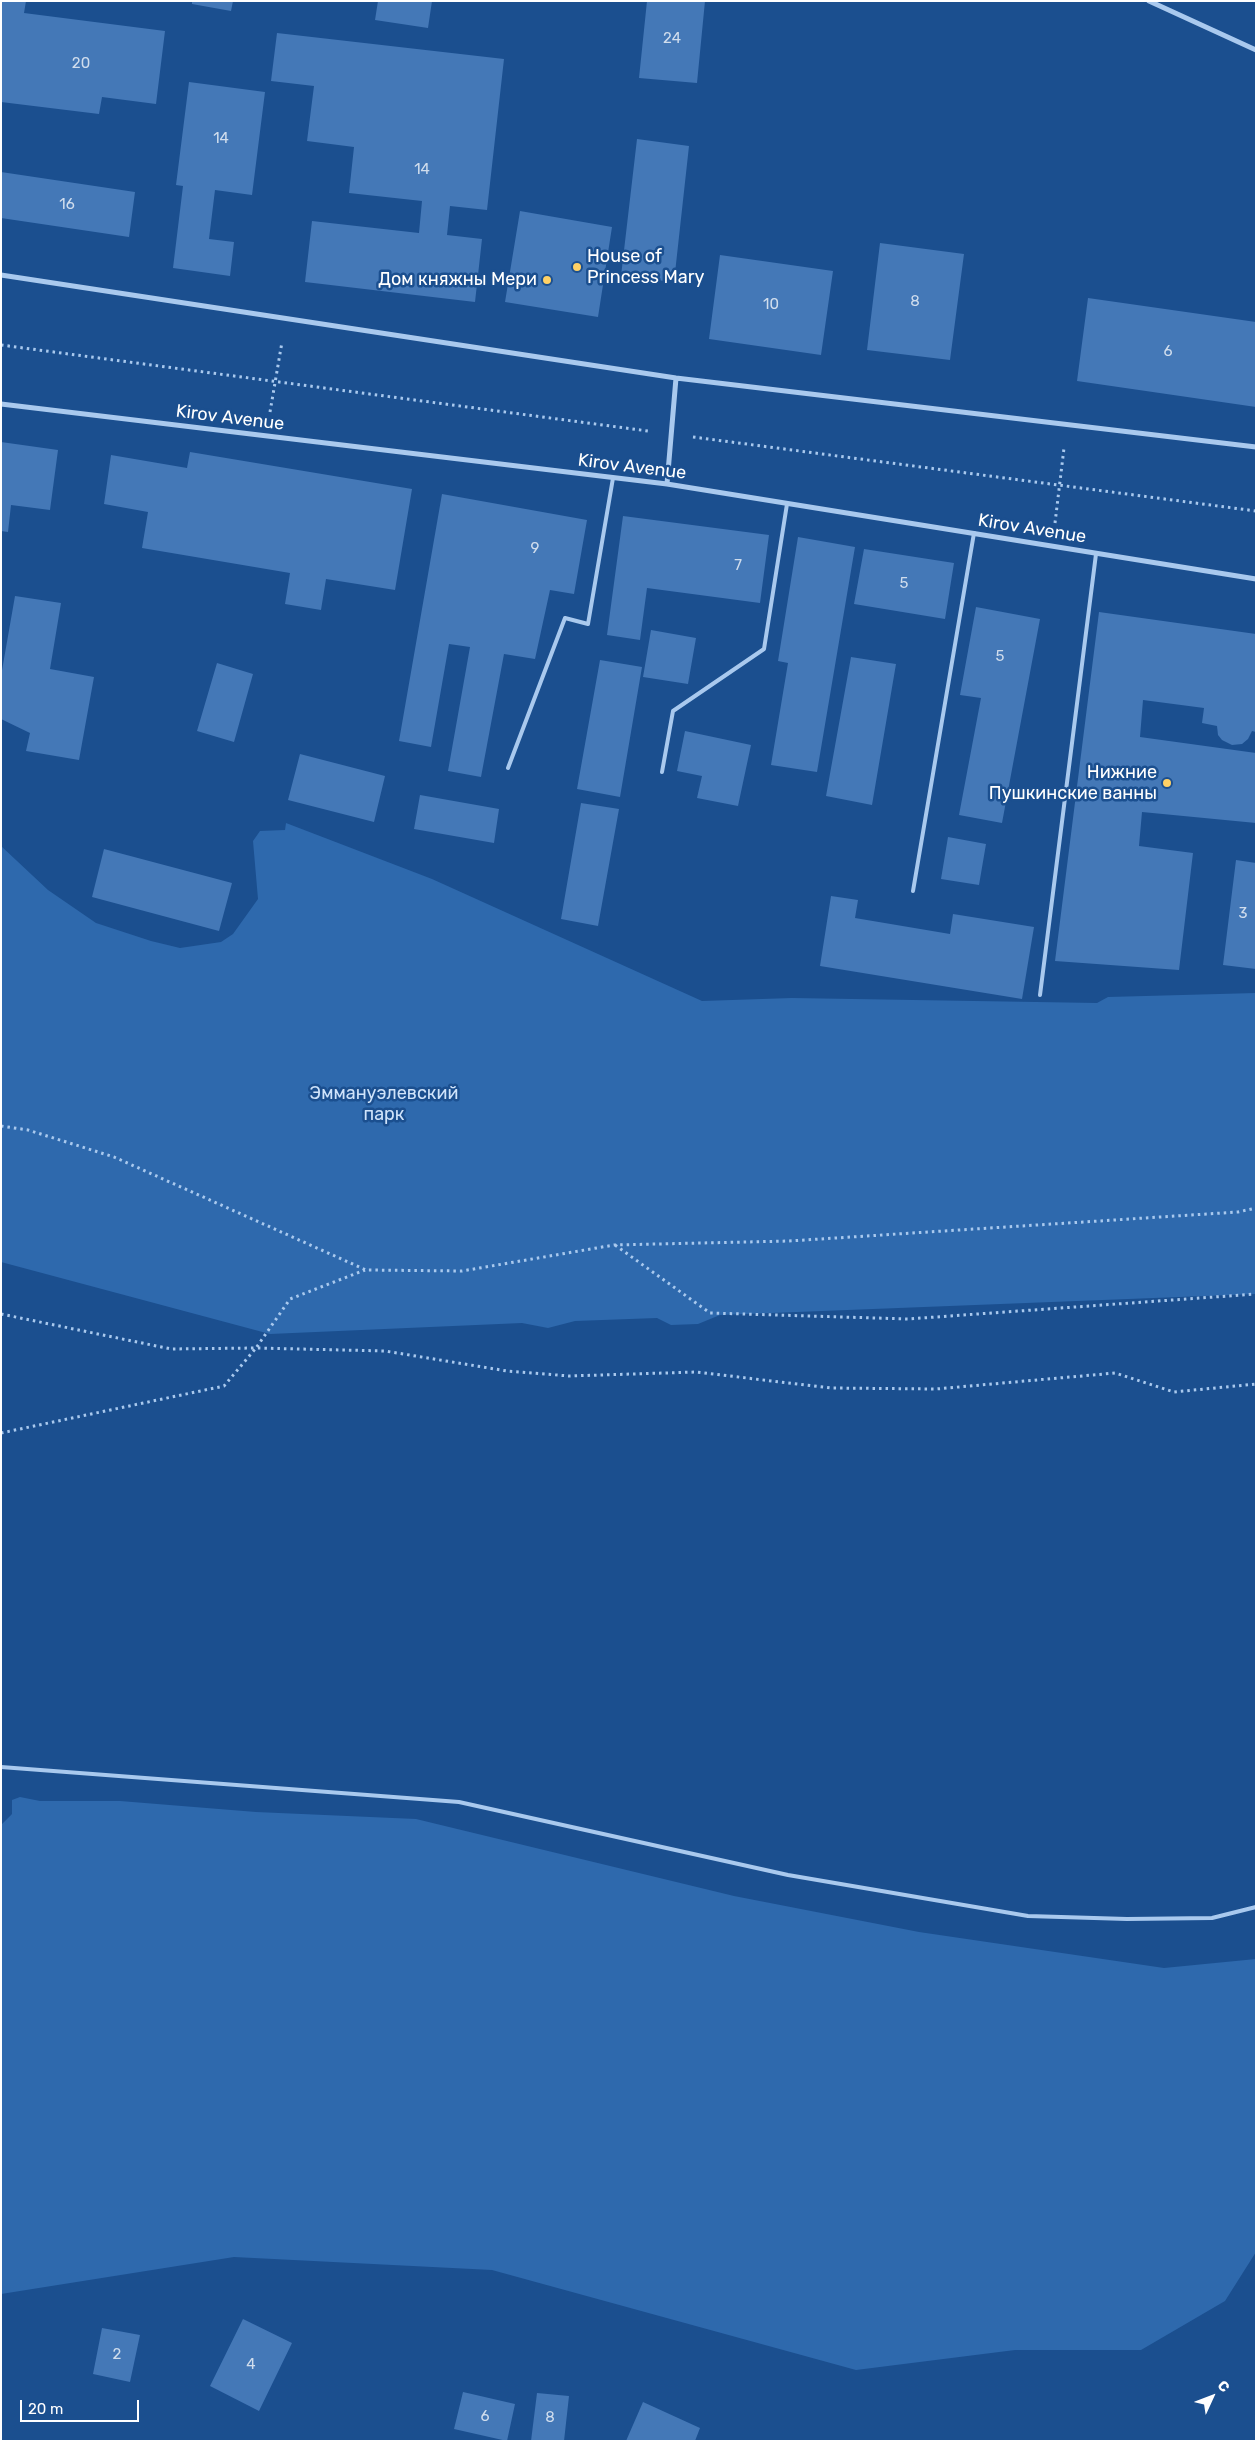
<!DOCTYPE html>
<meta charset="utf-8">
<style>
body{margin:0}
#map{position:relative;width:1257px;height:2442px;overflow:hidden;background:#1b4f8f;font-family:Rubik,sans-serif}
canvas{display:block}
.frame{position:absolute;inset:0;border:2px solid #fff;pointer-events:none}
.north{position:absolute;left:1187px;top:2372px;width:50px;height:50px;-webkit-text-stroke:4px #1b4f8f;paint-order:stroke;rotate:47deg;font-size:14px;font-weight:700;line-height:20px;text-align:center;color:#fff}
.north::after{content:'';display:block;margin:auto;width:18px;height:22px;background:#fff;clip-path:polygon(50% 0,100% 100%,50% 72%,0 100%)}
.scale{position:absolute;left:20px;top:2400px;width:119px;height:22px;box-sizing:border-box;border:2px solid #fff;border-top:0;padding-left:6px;font-size:15px;line-height:18px;white-space:nowrap;color:#fff;-webkit-text-stroke:4px #1b4f8f;paint-order:stroke}
</style>
<div id="map">
<canvas width="1257" height="2442"></canvas>
<div class="frame"></div>
<div class="north">С</div>
<div class="scale">20 m</div>
</div>
<script>
const ctx = document.querySelector('canvas').getContext('2d');
ctx.lineJoin = 'round';
function fill(path, color) {
  ctx.fillStyle = color;
  ctx.fill(path, 'evenodd');
}
function trace(path, color, width, dash) {
  ctx.strokeStyle = color;
  ctx.lineWidth = width;
  ctx.lineCap = dash ? 'butt' : 'round';
  ctx.setLineDash(dash || []);
  ctx.stroke(path);
}
function drawText(font, color, halo, rows, align = 'center') {
  ctx.font = font + ' Rubik,sans-serif';
  ctx.lineWidth = 5;
  ctx.setLineDash([]);
  ctx.textBaseline = 'middle';
  ctx.strokeStyle = halo;
  ctx.fillStyle = color;
  for (const [text, x, y, turn = 0] of rows) {
    ctx.save();
    ctx.translate(x, y);
    ctx.rotate((+turn || 0) * Math.PI / 180);
    ctx.textAlign = isNaN(turn) ? turn : align;
    if (halo) ctx.strokeText(text, 0, 0);
    ctx.fillText(text, 0, 0);
    ctx.restore();
  }
}
fill(new Path2D(`
 M 286,823 L 432,879 L 702,1001 L 792,998 L 1097,1003 L 1108,997 L 1256,993 L 1256,1294 L 720,1315 L 698,1324 L 671,1325 L 657,1318 L 575,1321 L 548,1328 L 522,1323 L 270,1334 L 1,1262 L 1,846 L 48,890 L 96,923 L 151,941 L 180,948 L 221,942 L 233,934 L 258,899 L 253,841 L 260,831 L 285,830 Z
 M 20,1797 L 40,1801 L 120,1801 L 256,1812 L 416,1819 L 734,1896 L 919,1932 L 1164,1968 L 1256,1959 L 1256,2252 L 1225,2301 L 1141,2350 L 1015,2350 L 856,2370 L 492,2270 L 234,2257 L 1,2294 L 1,1825 L 12,1814 L 12,1800 Z`), '#2e69ad');
fill(new Path2D(`
 M 1,1 L 26,1 L 24,13 L 165,31 L 156,104 L 102,97 L 99,114 L 1,102 Z
 M 192,1 L 233,1 L 231,11 L 192,4 Z
 M 378,1 L 432,1 L 428,28 L 375,20 Z
 M 647,1 L 705,1 L 697,83 L 639,78 Z
 M 277,33 L 504,59 L 487,210 L 450,206 L 447,235 L 482,239 L 475,302 L 305,282 L 312,221 L 419,233 L 422,201 L 349,193 L 354,147 L 307,141 L 314,86 L 271,81 Z
 M 189,82 L 265,92 L 252,195 L 215,190 L 209,239 L 234,242 L 230,276 L 173,268 L 183,186 L 176,185 Z
 M 637,139 L 689,146 L 674,282 L 621,276 Z
 M 1,172 L 135,192 L 129,237 L 1,218 Z
 M 520,211 L 612,227 L 598,317 L 505,302 Z
 M 880,243 L 964,254 L 950,360 L 867,350 Z
 M 720,255 L 833,271 L 821,355 L 709,339 Z
 M 1088,298 L 1256,322 L 1256,407 L 1077,381 Z
 M 1,442 L 58,450 L 50,510 L 11,505 L 8,532 L 1,531 Z
 M 190,452 L 412,489 L 395,590 L 326,579 L 321,610 L 285,604 L 290,573 L 142,548 L 148,512 L 104,504 L 111,455 L 187,468 Z
 M 442,494 L 587,520 L 574,594 L 550,590 L 535,659 L 504,654 L 481,777 L 448,771 L 470,647 L 449,644 L 431,747 L 399,741 Z
 M 623,516 L 769,535 L 760,603 L 647,588 L 640,640 L 607,635 Z
 M 798,537 L 855,547 L 817,772 L 771,765 L 788,663 L 778,661 Z
 M 864,549 L 954,563 L 945,619 L 854,604 Z
 M 15,596 L 61,603 L 50,669 L 94,677 L 79,760 L 26,751 L 30,733 L 1,719 L 1,676 Z
 M 976,607 L 1040,619 L 1002,823 L 959,815 L 981,698 L 960,695 Z
 M 1099,612 L 1256,634 L 1256,732 L 1252,731 L 1248,739 L 1242,744 L 1232,745 L 1222,740 L 1218,735 L 1217,726 L 1202,723 L 1204,708 L 1143,700 L 1140,737 L 1256,753 L 1256,823 L 1142,812 L 1139,846 L 1193,853 L 1179,970 L 1055,961 Z
 M 651,630 L 696,638 L 688,684 L 643,677 Z
 M 851,657 L 896,664 L 872,805 L 826,796 Z
 M 600,660 L 642,667 L 620,797 L 577,789 Z
 M 217,663 L 253,674 L 234,742 L 197,731 Z
 M 685,731 L 751,745 L 738,806 L 697,798 L 702,776 L 677,771 Z
 M 300,754 L 385,776 L 374,822 L 288,800 Z
 M 420,795 L 499,809 L 494,843 L 414,829 Z
 M 581,803 L 619,809 L 598,926 L 561,919 Z
 M 948,837 L 986,844 L 979,885 L 941,879 Z
 M 104,849 L 232,883 L 219,931 L 92,897 Z
 M 1236,860 L 1256,863 L 1256,969 L 1223,965 Z
 M 831,896 L 858,900 L 855,918 L 950,934 L 953,914 L 1034,927 L 1022,999 L 820,966 Z
 M 243,2319 L 292,2343 L 259,2411 L 210,2386 Z
 M 102,2328 L 140,2335 L 130,2382 L 93,2374 Z
 M 463,2392 L 515,2404 L 507,2441 L 454,2429 Z
 M 537,2393 L 569,2396 L 564,2441 L 531,2441 Z
 M 643,2402 L 700,2428 L 695,2441 L 626,2441 Z`), '#4478b7');
trace(new Path2D(`
 M 1,345 L 648,431
 M 270,412 L 282,342
 M 693,437 L 1256,511
 M 1055,523 L 1064,448
 M 1,1126 L 28,1130 L 114,1157 L 366,1270 L 462,1271 L 614,1245 L 789,1241 L 1238,1212 L 1256,1208
 M 615,1245 L 710,1313 L 908,1319 L 1256,1294
 M 1,1314 L 171,1349 L 256,1348 L 290,1299 L 365,1270
 M 1,1433 L 224,1386 L 256,1348 L 385,1351 L 507,1371 L 569,1376 L 696,1372 L 831,1388 L 936,1389 L 1115,1373 L 1174,1392 L 1256,1384`), '#a9c9ee', 3, [2.5, 4]);
trace(new Path2D(`
 M 508,768 L 565,618 L 588,624 L 613,478
 M 662,772 L 673,711 L 764,649 L 787,504
 M 913,891 L 974,533
 M 1040,995 L 1096,554
 M 1,1767 L 459,1802 L 788,1875 L 1028,1916 L 1127,1919 L 1212,1918 L 1256,1907`), '#a9c9ee', 4);
trace(new Path2D(`
 M 1149,1 L 1256,50
 M 1,275 L 676,378 L 1256,447
 M 1,404 L 667,484 L 1256,579
 M 667,484 L 676,378`), '#a9c9ee', 5);
for (const [x, y, r, color] of [
 [577,267,5,"#ffd166"],
 [547,280,5,"#ffd166"],
 [1167,783,5,"#ffd166"]
]) {
  const dot = new Path2D();
  dot.arc(x, y, r, 0, 2 * Math.PI);
  ctx.fillStyle = color;
  ctx.fill(dot);
  trace(dot, '#1b4f8f', 2);
}
drawText('15px', '#d0dded', null, [
 ["24",672,39],
 ["20",81,64],
 ["14",221,139],
 ["14",422,170],
 ["16",67,205],
 ["8",915,302],
 ["10",771,305],
 ["6",1168,352],
 ["9",535,549],
 ["7",738,566],
 ["5",904,584],
 ["5",1000,657],
 ["3",1243,914],
 ["2",117,2355],
 ["4",251,2365],
 ["6",485,2417],
 ["8",550,2418]
]);
drawText('18px', '#fff', '#1b4f8f', [
 ["House of",587,257,"left"],
 ["Princess Mary",587,278,"left"],
 ["Дом княжны Мери",537,280],
 ["Нижние",1157,773],
 ["Пушкинские ванны",1157,794]
], 'right');
drawText('18px', '#fff', '#1b4f8f', [
 ["Kirov Avenue",230,418,7],
 ["Kirov Avenue",632,467,7],
 ["Kirov Avenue",1032,529,9]
]);
drawText('18px', '#cfe3fa', '#1b4f8f', [
 ["Эммануэлевский",384,1094],
 ["парк",384,1115]
]);
</script>
